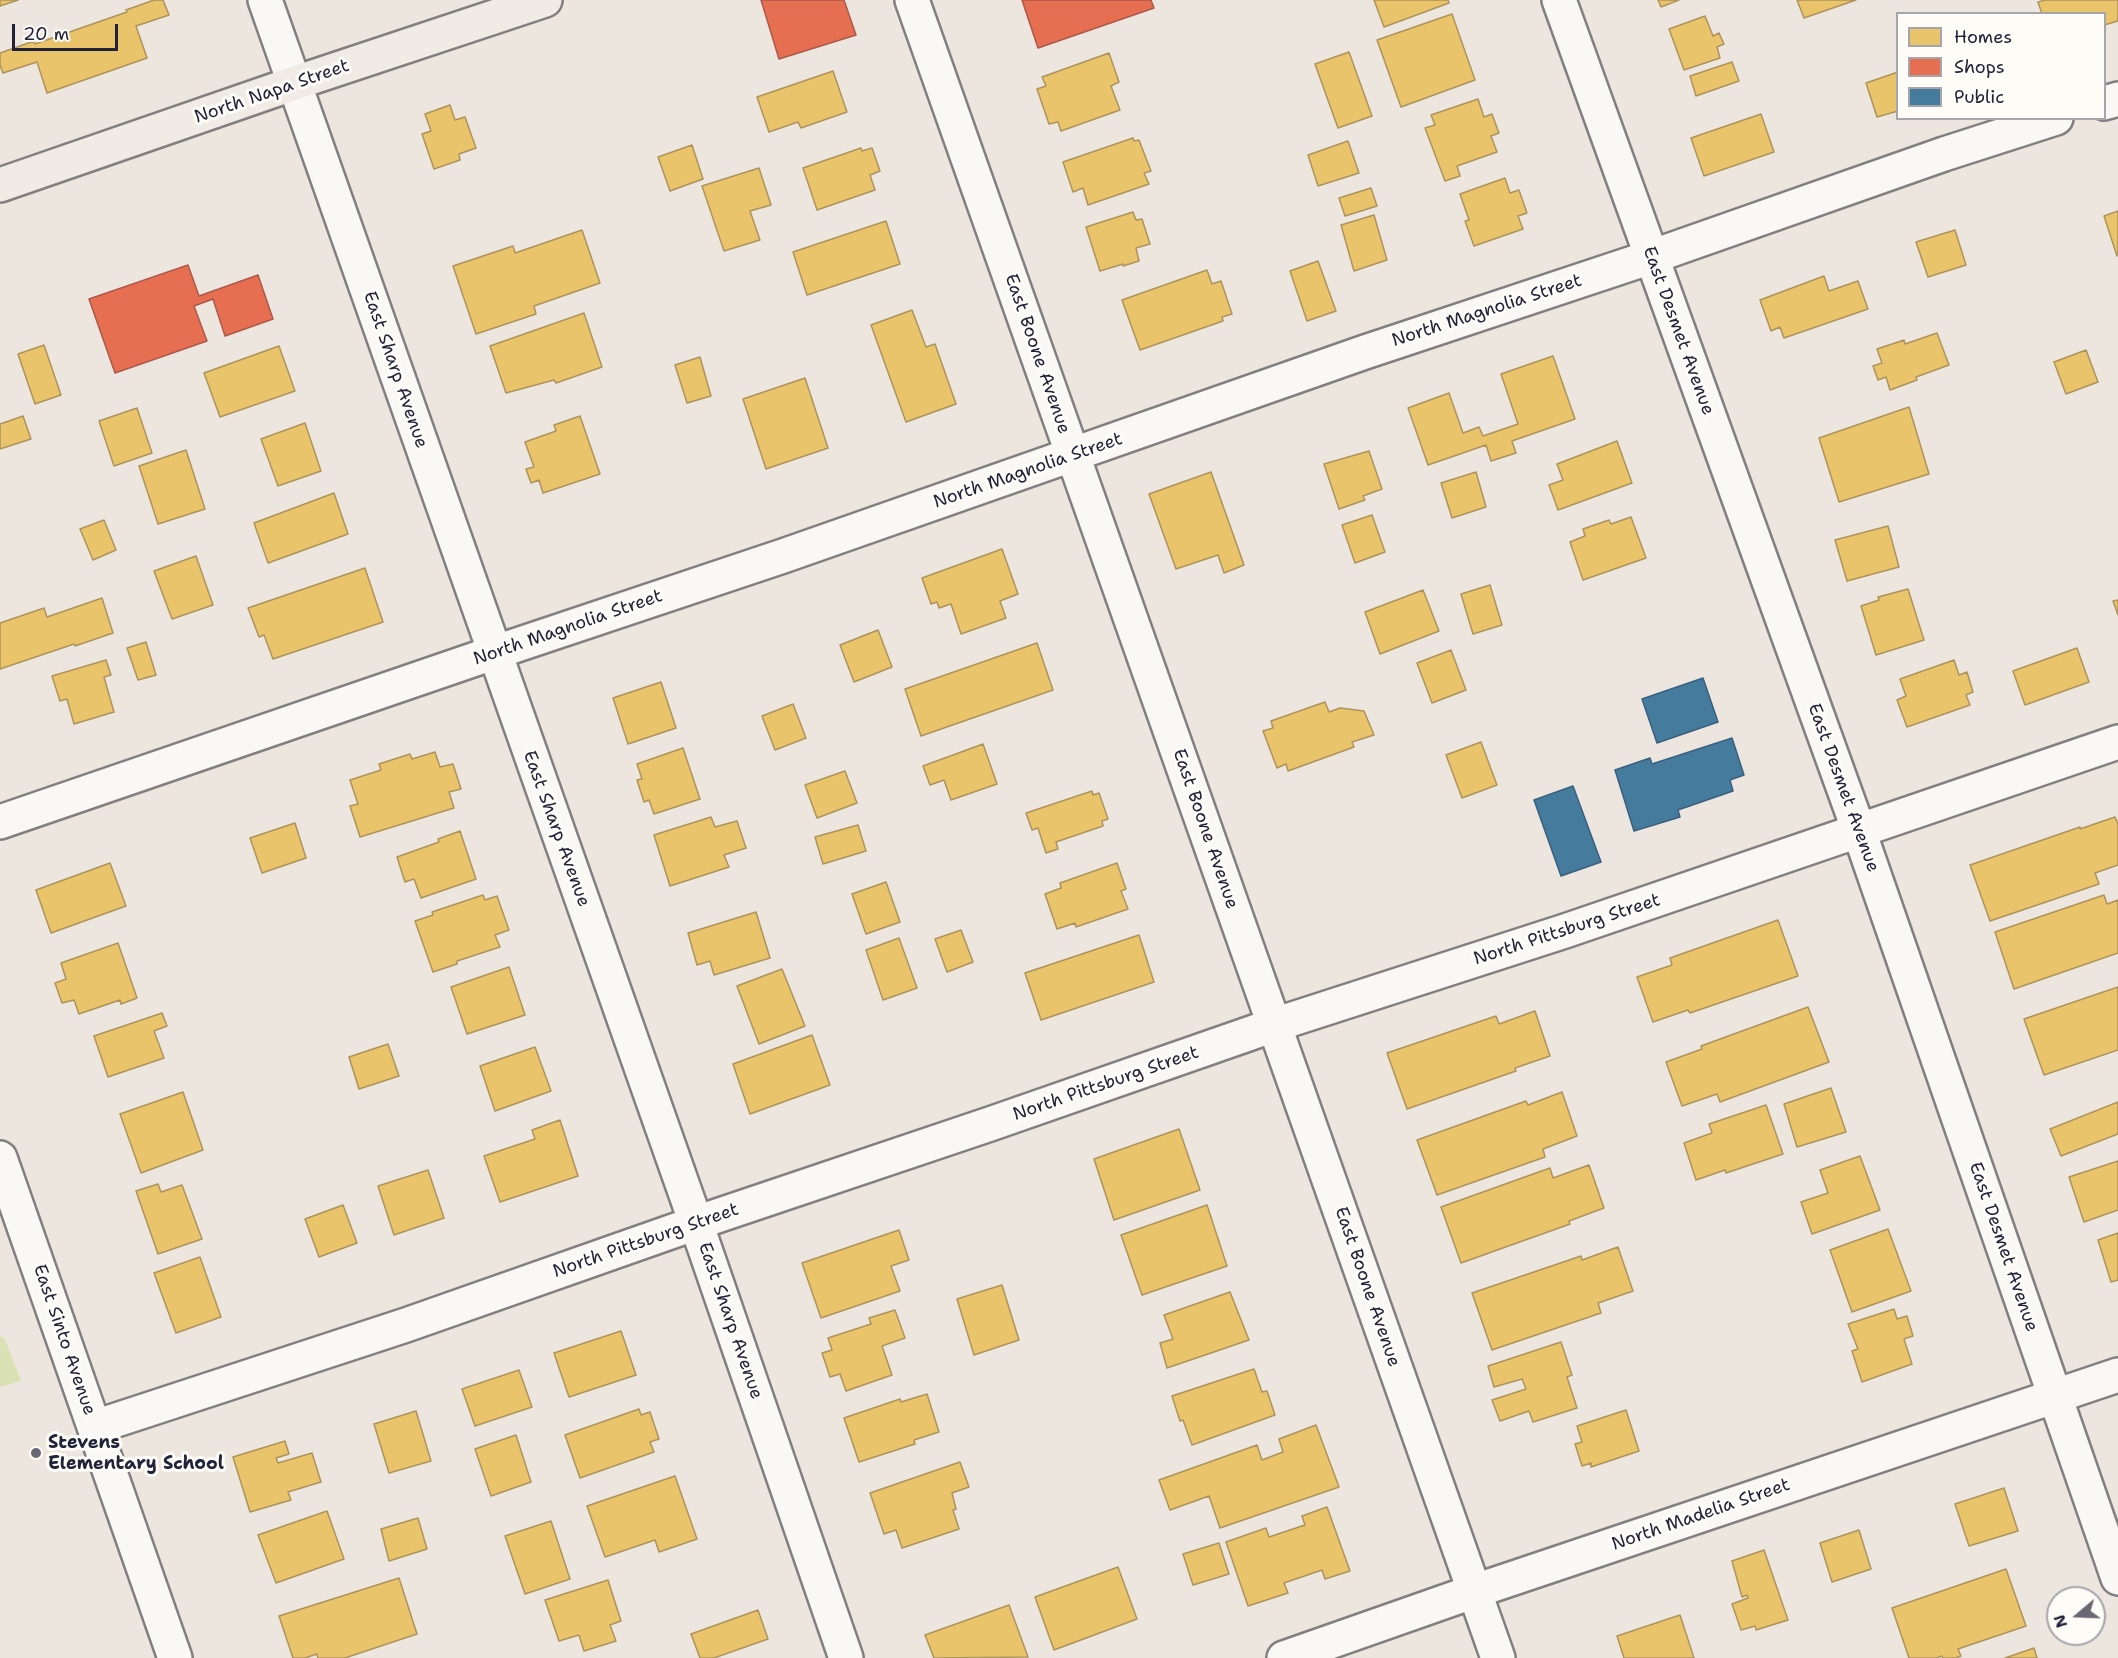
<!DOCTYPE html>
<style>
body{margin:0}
#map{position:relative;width:2118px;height:1658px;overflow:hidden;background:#ede6de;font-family:"Shantell Sans",sans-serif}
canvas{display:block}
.legend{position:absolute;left:1896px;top:12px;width:210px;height:108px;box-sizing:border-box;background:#fdfcf7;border:2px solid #a5a5ac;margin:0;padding:8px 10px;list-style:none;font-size:18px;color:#22223b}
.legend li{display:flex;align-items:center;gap:12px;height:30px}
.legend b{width:30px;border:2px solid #a5a5ac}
.north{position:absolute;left:2046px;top:1586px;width:60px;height:60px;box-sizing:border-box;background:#fdfcf7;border:2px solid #a5a5ac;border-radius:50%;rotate:251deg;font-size:16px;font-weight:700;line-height:24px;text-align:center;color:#22223b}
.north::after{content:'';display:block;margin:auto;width:21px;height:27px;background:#696774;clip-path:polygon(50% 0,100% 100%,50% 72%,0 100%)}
.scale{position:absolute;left:12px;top:24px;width:106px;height:27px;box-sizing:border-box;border:3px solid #22223b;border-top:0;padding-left:8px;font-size:18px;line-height:21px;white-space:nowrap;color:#22223b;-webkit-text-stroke:4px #fdfcf7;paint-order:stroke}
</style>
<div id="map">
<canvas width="2118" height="1658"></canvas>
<ul class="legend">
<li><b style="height:16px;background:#e9c46a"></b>Homes</li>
<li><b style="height:16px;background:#e76f51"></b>Shops</li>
<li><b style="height:16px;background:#457b9d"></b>Public</li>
</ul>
<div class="north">N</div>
<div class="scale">20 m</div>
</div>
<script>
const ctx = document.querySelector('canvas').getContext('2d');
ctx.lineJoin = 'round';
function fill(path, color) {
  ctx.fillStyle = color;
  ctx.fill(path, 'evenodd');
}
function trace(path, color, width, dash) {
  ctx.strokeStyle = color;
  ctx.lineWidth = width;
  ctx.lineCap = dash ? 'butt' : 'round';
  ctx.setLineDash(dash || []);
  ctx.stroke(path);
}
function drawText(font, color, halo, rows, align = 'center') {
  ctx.font = font + ' "Shantell Sans",sans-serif';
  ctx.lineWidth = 6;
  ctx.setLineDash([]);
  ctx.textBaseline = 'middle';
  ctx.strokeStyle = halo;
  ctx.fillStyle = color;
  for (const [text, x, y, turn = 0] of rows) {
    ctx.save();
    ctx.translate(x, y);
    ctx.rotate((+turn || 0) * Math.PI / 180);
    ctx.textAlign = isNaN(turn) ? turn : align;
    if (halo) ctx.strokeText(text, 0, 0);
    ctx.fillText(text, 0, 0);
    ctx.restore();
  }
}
fill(new Path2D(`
 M 0,1336 L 5,1339 L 21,1381 L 0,1387 Z`), '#dae1b4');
const homes = new Path2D(`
 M 0,0 L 18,0 L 0,6 Z
 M 154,0 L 163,0 L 169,15 L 136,26 L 147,58 L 47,93 L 37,62 L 3,73 L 0,65 L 0,53 L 34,41 L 35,44 L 127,12 L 126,10 Z
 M 1374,0 L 1448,0 L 1449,3 L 1384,27 Z
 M 1658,0 L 1679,0 L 1661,7 Z
 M 1797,0 L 1856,0 L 1804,18 Z
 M 2045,0 L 2118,0 L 2118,21 L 2104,25 L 2104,14 L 2042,14 L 2038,2 Z
 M 1452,14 L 1475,80 L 1401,107 L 1377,40 Z
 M 1705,16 L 1713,36 L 1719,33 L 1724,44 L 1717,47 L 1720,58 L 1684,70 L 1669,29 Z
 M 1349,52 L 1372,116 L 1338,128 L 1315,64 Z
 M 1109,53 L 1119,82 L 1111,86 L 1120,110 L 1061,131 L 1058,122 L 1049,124 L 1037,89 L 1046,86 L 1042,77 Z
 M 1732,62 L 1739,81 L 1696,96 L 1690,76 Z
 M 833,71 L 847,112 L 801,128 L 798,122 L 769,132 L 757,97 Z
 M 1898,72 L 1898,111 L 1877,117 L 1866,83 Z
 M 1478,99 L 1484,117 L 1492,114 L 1499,133 L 1491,136 L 1497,152 L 1457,166 L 1460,176 L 1445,181 L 1425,128 L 1435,125 L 1431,115 Z
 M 450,105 L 455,120 L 465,117 L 476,148 L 459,154 L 460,160 L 434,169 L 422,134 L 431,131 L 425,114 Z
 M 1761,114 L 1774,152 L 1704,176 L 1691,138 Z
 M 1133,138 L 1134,141 L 1139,140 L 1151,171 L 1144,173 L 1149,184 L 1088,205 L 1083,188 L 1073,192 L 1063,162 Z
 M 1348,141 L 1359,173 L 1318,186 L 1308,155 Z
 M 692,145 L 703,179 L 670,191 L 658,157 Z
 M 861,148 L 862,151 L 872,148 L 880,171 L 870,175 L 875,190 L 817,210 L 803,168 Z
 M 759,168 L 771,205 L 750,211 L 760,240 L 724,251 L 702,186 Z
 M 1505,178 L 1510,193 L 1519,190 L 1527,213 L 1518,216 L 1523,229 L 1474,246 L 1465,221 L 1469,220 L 1460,194 Z
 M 1371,188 L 1377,206 L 1345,216 L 1339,198 Z
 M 2118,211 L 2118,255 L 2117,256 L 2104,216 Z
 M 1133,212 L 1136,220 L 1142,219 L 1150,244 L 1136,248 L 1139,261 L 1123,266 L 1123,264 L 1100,271 L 1086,227 Z
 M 1374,215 L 1387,260 L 1354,271 L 1341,225 Z
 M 886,221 L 900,264 L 807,295 L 793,252 Z
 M 582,230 L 600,283 L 534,306 L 536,314 L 476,334 L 453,266 L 513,246 L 515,253 Z
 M 1955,230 L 1966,265 L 1928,277 L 1916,242 Z
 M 1318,261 L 1336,311 L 1307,321 L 1290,271 Z
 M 1207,270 L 1212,284 L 1221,281 L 1232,314 L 1222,317 L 1223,321 L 1140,350 L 1122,300 Z
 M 1824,276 L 1829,291 L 1858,281 L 1868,309 L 1784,338 L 1780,327 L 1771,331 L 1760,300 Z
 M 912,310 L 926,347 L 935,344 L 956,404 L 906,422 L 871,325 Z
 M 584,313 L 602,367 L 556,383 L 554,380 L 506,393 L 490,346 Z
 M 1937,333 L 1949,365 L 1916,377 L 1917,380 L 1890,390 L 1886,377 L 1878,380 L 1873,366 L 1882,363 L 1877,349 L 1904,340 L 1905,344 Z
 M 44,345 L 61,395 L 35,404 L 18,354 Z
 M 279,346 L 295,391 L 220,417 L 204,373 Z
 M 2086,350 L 2098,382 L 2066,394 L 2054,362 Z
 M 1553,356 L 1575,419 L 1512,441 L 1516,453 L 1491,461 L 1486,445 L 1428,465 L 1408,408 L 1449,393 L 1463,433 L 1479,427 L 1483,436 L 1518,424 L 1501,374 Z
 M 700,357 L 711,396 L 687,403 L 675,365 Z
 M 805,378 L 828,448 L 766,469 L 743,399 Z
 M 1909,407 L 1929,474 L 1839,502 L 1819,438 Z
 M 137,408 L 152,453 L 114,466 L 99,421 Z
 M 23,416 L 31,439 L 0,449 L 0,424 Z
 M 580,416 L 600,474 L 543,493 L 539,480 L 531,483 L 526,469 L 534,467 L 525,442 L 556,431 L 554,425 Z
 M 305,423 L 321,471 L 278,486 L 261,439 Z
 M 1617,441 L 1632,483 L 1558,510 L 1549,485 L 1563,480 L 1557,464 Z
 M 186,450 L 205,509 L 158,524 L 139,466 Z
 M 1369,451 L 1382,489 L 1363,496 L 1365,500 L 1339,509 L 1324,464 Z
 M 1211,472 L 1244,565 L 1224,573 L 1218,555 L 1176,569 L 1149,494 Z
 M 1476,472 L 1486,507 L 1452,518 L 1441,483 Z
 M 334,493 L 348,534 L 268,563 L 254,523 Z
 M 1372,515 L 1385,552 L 1355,563 L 1342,525 Z
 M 1631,517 L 1646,558 L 1583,580 L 1570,542 L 1585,536 L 1583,529 L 1609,520 L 1611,524 Z
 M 104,520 L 116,550 L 93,560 L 80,529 Z
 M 1888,526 L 1899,567 L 1847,581 L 1835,540 Z
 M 1002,549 L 1018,594 L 1000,601 L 1006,618 L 961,634 L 951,604 L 939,608 L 937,602 L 931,604 L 922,578 Z
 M 196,556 L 213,605 L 172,619 L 154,571 Z
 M 365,568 L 383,622 L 273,659 L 264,635 L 259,637 L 248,608 Z
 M 1490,585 L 1502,625 L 1473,634 L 1461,594 Z
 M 1908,589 L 1924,640 L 1876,655 L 1861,606 L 1879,600 L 1878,597 Z
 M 1423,590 L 1439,631 L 1380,654 L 1365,612 Z
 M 102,598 L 113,633 L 75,646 L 74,644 L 0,669 L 0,623 L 44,608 L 47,617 Z
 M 2118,600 L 2118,615 L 2113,601 Z
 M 878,630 L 892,667 L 854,682 L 840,645 Z
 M 146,642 L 156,675 L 138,680 L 127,648 Z
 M 1037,643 L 1053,690 L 921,736 L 905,689 Z
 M 2077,648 L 2089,682 L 2025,705 L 2013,671 Z
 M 1451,650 L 1466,690 L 1432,703 L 1417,663 Z
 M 106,660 L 111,675 L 104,677 L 114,712 L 74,724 L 67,699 L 60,701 L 52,676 Z
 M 1954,660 L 1959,675 L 1967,672 L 1973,692 L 1966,695 L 1970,705 L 1907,727 L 1897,700 L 1906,696 L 1900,679 Z
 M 661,682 L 676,728 L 628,744 L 613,698 Z
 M 1325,702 L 1329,712 L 1340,708 L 1364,711 L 1374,735 L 1352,742 L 1354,747 L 1288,771 L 1286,764 L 1277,768 L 1263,731 L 1273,728 L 1271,721 Z
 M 793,704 L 806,738 L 775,750 L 762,716 Z
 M 1481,742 L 1497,785 L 1462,798 L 1446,755 Z
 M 983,744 L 997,784 L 951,800 L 944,780 L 930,785 L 923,766 Z
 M 683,748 L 700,799 L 654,814 L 649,800 L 644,802 L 637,780 L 642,779 L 637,764 Z
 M 435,752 L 440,767 L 453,764 L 461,789 L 449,792 L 454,808 L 360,837 L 350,806 L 358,804 L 350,780 L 381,770 L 379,764 L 410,754 L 412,759 Z
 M 845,771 L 857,803 L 817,818 L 805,785 Z
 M 1092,791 L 1093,795 L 1099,793 L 1108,819 L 1102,821 L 1103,826 L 1056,842 L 1058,849 L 1046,853 L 1038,828 L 1032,830 L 1026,813 Z
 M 711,817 L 715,827 L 737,821 L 746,848 L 724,855 L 729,867 L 670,886 L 654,835 Z
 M 2115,817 L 2118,824 L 2118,865 L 2095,873 L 2099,884 L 1990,921 L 1970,865 L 2080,827 L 2080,829 Z
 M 295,823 L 306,858 L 262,873 L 250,838 Z
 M 858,825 L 866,851 L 823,864 L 815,837 Z
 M 460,831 L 476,879 L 421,898 L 414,879 L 405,882 L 397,857 L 439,842 L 438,839 Z
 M 110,863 L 126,906 L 51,933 L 36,890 Z
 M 1117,863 L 1126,889 L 1121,891 L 1128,909 L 1076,927 L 1075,923 L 1057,929 L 1045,894 L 1061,888 L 1060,883 Z
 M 886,882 L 900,922 L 866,934 L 852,894 Z
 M 483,895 L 485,900 L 497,896 L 509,930 L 495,935 L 500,947 L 457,961 L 457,964 L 433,972 L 415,921 L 433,915 L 432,912 Z
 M 2104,895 L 2107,904 L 2118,900 L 2118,953 L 2014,989 L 1995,932 Z
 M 756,912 L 770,958 L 714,975 L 710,961 L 697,965 L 688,933 Z
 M 1778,920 L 1798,976 L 1690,1013 L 1688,1010 L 1653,1022 L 1637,977 L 1672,965 L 1670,958 Z
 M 961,930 L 973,962 L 947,972 L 935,939 Z
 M 1139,935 L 1154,982 L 1041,1020 L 1025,973 Z
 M 899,938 L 917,988 L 883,1000 L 866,950 Z
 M 118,943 L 137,998 L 121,1004 L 120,1000 L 79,1014 L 74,1000 L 62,1003 L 55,983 L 66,979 L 61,963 Z
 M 509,967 L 525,1015 L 467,1034 L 451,987 Z
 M 782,969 L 805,1026 L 759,1044 L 737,986 Z
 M 2118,987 L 2118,1050 L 2044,1075 L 2024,1019 Z
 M 1808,1007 L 1829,1062 L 1720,1102 L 1717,1094 L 1682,1106 L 1666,1062 L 1702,1049 L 1701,1046 Z
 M 1535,1011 L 1550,1056 L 1515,1068 L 1516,1071 L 1407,1109 L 1387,1053 L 1496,1016 L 1499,1024 Z
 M 162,1013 L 167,1026 L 154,1031 L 164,1058 L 108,1077 L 94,1036 Z
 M 812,1035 L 830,1085 L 750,1114 L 733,1064 Z
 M 388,1044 L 399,1076 L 359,1089 L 349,1057 Z
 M 535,1047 L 551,1091 L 495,1111 L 480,1066 Z
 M 1831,1088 L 1846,1132 L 1797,1147 L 1784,1104 Z
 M 183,1092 L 203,1150 L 141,1173 L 120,1114 Z
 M 1562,1092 L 1577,1136 L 1543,1149 L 1545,1157 L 1437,1195 L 1417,1140 L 1526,1101 L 1528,1105 Z
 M 2118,1102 L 2118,1134 L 2061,1156 L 2050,1129 Z
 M 1766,1105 L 1783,1154 L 1726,1173 L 1725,1170 L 1696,1180 L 1684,1143 L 1712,1133 L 1709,1124 Z
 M 560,1120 L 578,1176 L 500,1202 L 484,1156 L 535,1139 L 532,1130 Z
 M 1179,1129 L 1200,1190 L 1114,1220 L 1094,1159 Z
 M 1860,1156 L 1880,1210 L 1812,1234 L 1801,1202 L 1828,1193 L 1820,1170 Z
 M 2118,1161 L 2118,1210 L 2084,1222 L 2069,1177 Z
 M 1589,1165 L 1604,1208 L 1569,1221 L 1570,1224 L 1461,1263 L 1441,1207 L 1550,1168 L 1553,1178 Z
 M 428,1170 L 444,1218 L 394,1235 L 378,1186 Z
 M 158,1184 L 161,1192 L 182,1185 L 202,1239 L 158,1254 L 136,1191 Z
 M 343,1205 L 357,1243 L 319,1257 L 305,1219 Z
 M 1207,1205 L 1227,1266 L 1142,1295 L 1121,1235 Z
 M 1888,1229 L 1911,1291 L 1852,1312 L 1830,1250 Z
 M 899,1230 L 909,1260 L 891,1266 L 900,1291 L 821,1318 L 802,1263 Z
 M 2118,1233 L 2118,1280 L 2111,1282 L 2098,1240 Z
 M 1618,1247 L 1633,1291 L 1598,1303 L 1601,1313 L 1492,1350 L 1472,1293 L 1581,1256 L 1582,1260 Z
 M 200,1257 L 221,1317 L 176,1333 L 154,1273 Z
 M 1002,1285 L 1019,1340 L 974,1355 L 957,1299 Z
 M 1230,1292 L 1249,1340 L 1167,1368 L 1160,1343 L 1173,1339 L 1164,1315 Z
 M 1894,1309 L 1897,1319 L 1907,1316 L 1913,1336 L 1904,1339 L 1912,1364 L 1862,1382 L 1852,1351 L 1858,1349 L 1848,1324 Z
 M 895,1310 L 905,1338 L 882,1346 L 892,1375 L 846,1391 L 840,1374 L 830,1377 L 822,1353 L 832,1350 L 828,1338 L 871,1324 L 869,1318 Z
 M 621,1331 L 636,1375 L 569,1397 L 554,1353 Z
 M 1561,1342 L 1572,1375 L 1567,1377 L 1577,1408 L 1533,1422 L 1529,1411 L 1500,1421 L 1492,1400 L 1526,1389 L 1522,1379 L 1494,1387 L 1488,1366 Z
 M 1254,1369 L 1262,1392 L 1267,1391 L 1275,1415 L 1192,1445 L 1183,1420 L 1180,1421 L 1172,1396 Z
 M 519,1370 L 532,1407 L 475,1426 L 462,1389 Z
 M 927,1394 L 939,1432 L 914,1440 L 915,1444 L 859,1462 L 844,1418 L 900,1399 L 901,1402 Z
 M 639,1409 L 641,1415 L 650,1412 L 659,1439 L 650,1442 L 654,1452 L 580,1478 L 565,1435 Z
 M 1626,1410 L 1639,1451 L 1591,1467 L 1591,1463 L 1582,1466 L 1575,1444 L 1582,1442 L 1577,1426 Z
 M 416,1411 L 431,1461 L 389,1473 L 374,1424 Z
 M 1316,1425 L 1339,1487 L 1220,1528 L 1209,1496 L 1170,1510 L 1159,1480 L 1257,1445 L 1262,1460 L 1283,1452 L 1279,1439 Z
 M 516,1435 L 531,1482 L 491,1496 L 475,1449 Z
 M 285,1441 L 289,1454 L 276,1458 L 278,1463 L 312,1453 L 321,1482 L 288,1492 L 291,1500 L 250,1512 L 233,1457 Z
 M 960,1462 L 969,1487 L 952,1493 L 956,1509 L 953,1510 L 959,1529 L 902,1548 L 896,1530 L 884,1534 L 870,1493 Z
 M 675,1476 L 697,1539 L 659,1552 L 655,1540 L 605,1557 L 587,1506 Z
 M 2004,1488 L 2018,1531 L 1969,1546 L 1955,1504 Z
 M 1327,1507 L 1350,1571 L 1325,1579 L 1322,1570 L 1284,1583 L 1288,1593 L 1248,1606 L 1226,1542 L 1266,1528 L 1269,1537 L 1305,1525 L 1302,1516 Z
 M 327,1511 L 344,1559 L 276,1583 L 258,1535 Z
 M 418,1518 L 427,1549 L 389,1561 L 381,1529 Z
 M 551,1521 L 570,1579 L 525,1594 L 505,1536 Z
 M 1859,1530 L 1871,1569 L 1832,1582 L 1820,1543 Z
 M 1219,1543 L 1229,1574 L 1193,1585 L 1183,1554 Z
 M 1764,1550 L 1788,1620 L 1756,1630 L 1755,1626 L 1741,1630 L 1732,1604 L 1748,1598 L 1747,1595 L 1742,1597 L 1732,1561 Z
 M 1118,1567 L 1137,1619 L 1054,1650 L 1035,1597 Z
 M 2006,1569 L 2026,1626 L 1958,1649 L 1961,1656 L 1956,1658 L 1943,1658 L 1942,1656 L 1936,1658 L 1909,1658 L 1892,1608 Z
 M 399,1578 L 417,1634 L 345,1658 L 318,1658 L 317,1654 L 305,1658 L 293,1658 L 279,1616 Z
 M 608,1580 L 621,1621 L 610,1625 L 616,1641 L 584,1651 L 579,1635 L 559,1641 L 545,1600 Z
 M 1009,1605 L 1028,1657 L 934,1658 L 925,1635 Z
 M 758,1610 L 768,1639 L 714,1658 L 700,1658 L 691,1634 Z
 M 1680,1615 L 1694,1658 L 1624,1658 L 1617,1636 Z
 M 2034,1648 L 2037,1658 L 2005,1658 Z`);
fill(homes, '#e9c46a');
trace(homes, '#ad935c', 1.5);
const shops = new Path2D(`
 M 761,0 L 844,0 L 856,35 L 779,59 Z
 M 1022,0 L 1151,0 L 1154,8 L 1038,48 Z
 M 188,265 L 199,296 L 258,275 L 273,319 L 225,336 L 213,299 L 194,306 L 207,341 L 115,373 L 89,299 Z`);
fill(shops, '#e76f51');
trace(shops, '#ac584a', 1.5);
const public = new Path2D(`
 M 1703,678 L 1718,722 L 1657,743 L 1642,699 Z
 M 1732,738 L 1744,775 L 1730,780 L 1733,791 L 1678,810 L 1680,817 L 1634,831 L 1615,770 L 1650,758 L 1652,764 Z
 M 1573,786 L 1601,862 L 1561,876 L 1534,800 Z`);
fill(public, '#457b9d');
trace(public, '#3a6080', 1.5);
const minor = new Path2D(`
 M 265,0 L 696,1223 L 846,1658
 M 912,0 L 1498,1658
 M 1559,0 L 1859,831 L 2118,1578
 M 2104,103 L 2118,99
 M 0,822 L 493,653 L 783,556 L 1365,352 L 1651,257 L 1944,154 L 2056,118
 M 0,1158 L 175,1658
 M 95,1427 L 406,1325 L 696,1223 L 990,1124 L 1274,1025 L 1565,931 L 2118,742
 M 1284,1658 L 1475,1591 L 2118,1375`);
const major = new Path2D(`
 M 0,185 L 295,83 L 545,0`);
trace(minor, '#827f80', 38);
trace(major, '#827f80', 38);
trace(minor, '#f9f8f5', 33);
trace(major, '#f0ebe4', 33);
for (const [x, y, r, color] of [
 [36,1453,6,"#696774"]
]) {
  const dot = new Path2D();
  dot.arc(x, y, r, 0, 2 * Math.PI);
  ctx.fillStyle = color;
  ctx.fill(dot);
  trace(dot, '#fdfcf7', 2);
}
drawText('18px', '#22223b', '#fdfcf7', [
 ["North Napa Street",272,92,-19],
 ["North Magnolia Street",1487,311,-18],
 ["East Desmet Avenue",1678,331,70],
 ["East Boone Avenue",1037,354,71],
 ["East Sharp Avenue",395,370,71],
 ["North Magnolia Street",1028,471,-19],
 ["North Magnolia Street",568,628,-19],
 ["East Desmet Avenue",1843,788,70],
 ["East Sharp Avenue",556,829,70],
 ["East Boone Avenue",1205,829,71],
 ["North Pittsburg Street",1567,930,-18],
 ["North Pittsburg Street",1106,1084,-19],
 ["North Pittsburg Street",646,1241,-19],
 ["East Desmet Avenue",2003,1247,71],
 ["East Boone Avenue",1367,1287,71],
 ["East Sharp Avenue",730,1321,71],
 ["East Sinto Avenue",64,1340,71],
 ["North Madelia Street",1701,1515,-19]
]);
drawText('bold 18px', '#22223b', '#fdfcf7', [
 ["Stevens",48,1443],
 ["Elementary School",48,1464]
], 'left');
</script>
